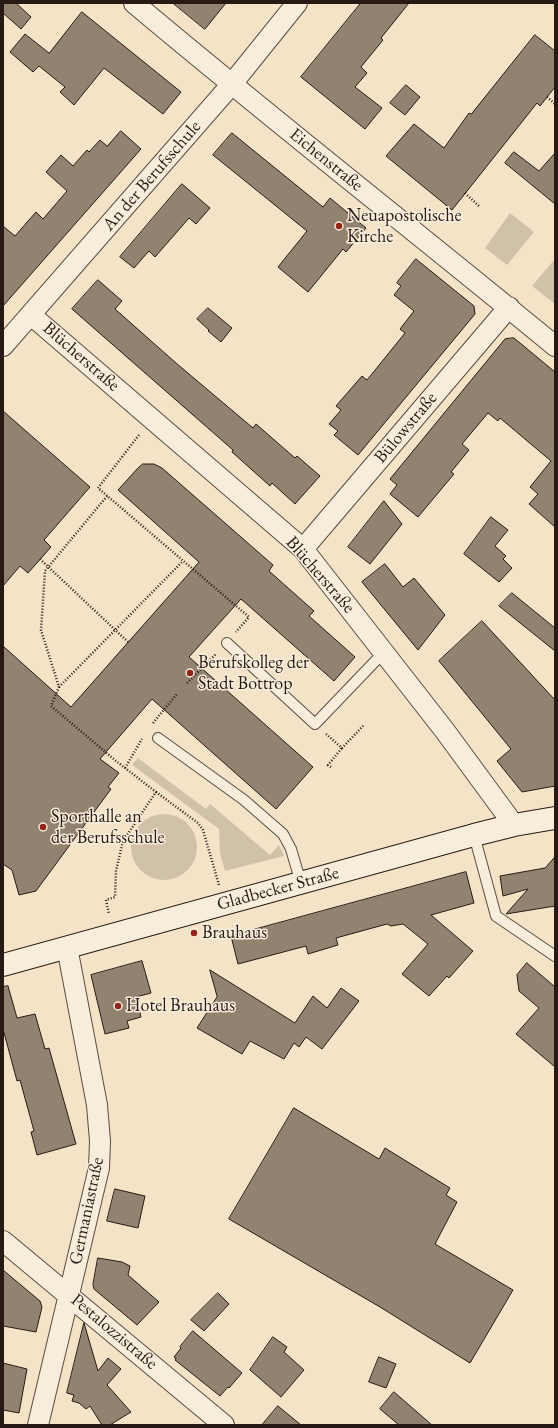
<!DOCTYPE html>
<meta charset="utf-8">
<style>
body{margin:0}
#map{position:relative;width:558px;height:1428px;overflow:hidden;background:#f5e3c7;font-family:"EB Garamond",serif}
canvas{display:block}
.frame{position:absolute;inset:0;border:4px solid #271a14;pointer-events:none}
</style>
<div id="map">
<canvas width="558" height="1428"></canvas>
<div class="frame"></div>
</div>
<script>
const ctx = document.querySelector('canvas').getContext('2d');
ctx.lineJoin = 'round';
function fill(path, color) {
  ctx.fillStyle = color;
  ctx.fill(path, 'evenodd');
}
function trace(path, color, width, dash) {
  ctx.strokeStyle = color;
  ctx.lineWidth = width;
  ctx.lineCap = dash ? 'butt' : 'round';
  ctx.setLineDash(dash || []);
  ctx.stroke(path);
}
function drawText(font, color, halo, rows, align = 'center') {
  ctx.font = font + ' "EB Garamond",serif';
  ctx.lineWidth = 3;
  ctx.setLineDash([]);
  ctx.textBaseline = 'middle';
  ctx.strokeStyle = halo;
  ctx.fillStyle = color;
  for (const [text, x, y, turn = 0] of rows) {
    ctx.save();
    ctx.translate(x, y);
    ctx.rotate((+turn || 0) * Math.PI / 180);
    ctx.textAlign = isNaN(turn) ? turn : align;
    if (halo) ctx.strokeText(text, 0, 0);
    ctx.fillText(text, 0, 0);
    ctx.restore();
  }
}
fill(new Path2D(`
 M 510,213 L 534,232 L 507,265 L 485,248 Z
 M 555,259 L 555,304 L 532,286 Z
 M 138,758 L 206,809 L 210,804 L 270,855 L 279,845 L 284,856 L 225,871 L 220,853 L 219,829 L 132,765 Z
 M131 847a33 33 0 1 1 66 0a33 33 0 1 1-66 0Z`), '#d2c1a9');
const building = new Path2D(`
 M 3,3 L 16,3 L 31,17 L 21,29 L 3,13 Z
 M 173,3 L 226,3 L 205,29 Z
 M 361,3 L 409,3 L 381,38 L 383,40 L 361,67 L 367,73 L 355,87 L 382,108 L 365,129 L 301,77 Z
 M 82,12 L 181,92 L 163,114 L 104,68 L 74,105 L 60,92 L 65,87 L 39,66 L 33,72 L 10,52 L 25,34 L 49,53 Z
 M 535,35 L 555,51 L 555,87 L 540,106 L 537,103 L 452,210 L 386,156 L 414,124 L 444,148 L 469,113 L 471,114 Z
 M 406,85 L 420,97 L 405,115 L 390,103 Z
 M 121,131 L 141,149 L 3,306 L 3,226 L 15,236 L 36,212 L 43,219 L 67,191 L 46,172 L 61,155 L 73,166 L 87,150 L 89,152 L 100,140 L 107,146 Z
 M 232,133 L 323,207 L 330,198 L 366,228 L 346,252 L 343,249 L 308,292 L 278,267 L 307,231 L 213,155 Z
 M 514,152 L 539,171 L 555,153 L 555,204 L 505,163 Z
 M 182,184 L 210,208 L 196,224 L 189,218 L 155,257 L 149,251 L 134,268 L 120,257 Z
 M 416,259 L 474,306 L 475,314 L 358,455 L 334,435 L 338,431 L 329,424 L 341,410 L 336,406 L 362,376 L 367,380 L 405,333 L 400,329 L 414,311 L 394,295 L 401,286 L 397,283 Z
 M 98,280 L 122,301 L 115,309 L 176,363 L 253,428 L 256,424 L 295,458 L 297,456 L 320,476 L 295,504 L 272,483 L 270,486 L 232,452 L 233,450 L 72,309 Z
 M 208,308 L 232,328 L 221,342 L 208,331 L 209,330 L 197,319 Z
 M 514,338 L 555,372 L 555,527 L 529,504 L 538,494 L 530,487 L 551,461 L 500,418 L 498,421 L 488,413 L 462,444 L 469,450 L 451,472 L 454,474 L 418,517 L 390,494 L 397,485 L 390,479 L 505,339 Z
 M 3,411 L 90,487 L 44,540 L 51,547 L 28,573 L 20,566 L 3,586 Z
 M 143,464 L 154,464 L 162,468 L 273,565 L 269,571 L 314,611 L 309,616 L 355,657 L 334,681 L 241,599 L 189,657 L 313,767 L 276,809 L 152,699 L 100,759 L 119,773 L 108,787 L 111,789 L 36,891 L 19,895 L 12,870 L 3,864 L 3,646 L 71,707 L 199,562 L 118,490 L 138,468 Z
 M 384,501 L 402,524 L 370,564 L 348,547 Z
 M 491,517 L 508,530 L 495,546 L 506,556 L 503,559 L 512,568 L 499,582 L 464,554 Z
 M 385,564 L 403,587 L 414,578 L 445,615 L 418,650 L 362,582 Z
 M 512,593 L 555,628 L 555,651 L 499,606 Z
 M 482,621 L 555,700 L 555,786 L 522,792 L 497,761 L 511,749 L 439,661 Z
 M 555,857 L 555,906 L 506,914 L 528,889 L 503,896 L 500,876 L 545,868 Z
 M 466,872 L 474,903 L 431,915 L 473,951 L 449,978 L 447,976 L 429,996 L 402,974 L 428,944 L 403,924 L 391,926 L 387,924 L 336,938 L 338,945 L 308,954 L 306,946 L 238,964 L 231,936 Z
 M 142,961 L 151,993 L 136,997 L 141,1017 L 127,1021 L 129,1028 L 105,1034 L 91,975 Z
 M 527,963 L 555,987 L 555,1067 L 516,1034 L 539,1008 L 519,991 L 517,975 Z
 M 210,970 L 295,1023 L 313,996 L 327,1008 L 341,988 L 359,1001 L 322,1049 L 306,1037 L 299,1047 L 294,1043 L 284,1059 L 250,1041 L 242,1054 L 197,1028 L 217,997 Z
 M 8,986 L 17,1018 L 35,1014 L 45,1049 L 49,1048 L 76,1144 L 37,1155 L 31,1132 L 34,1131 L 20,1080 L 17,1081 L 3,1029 L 3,987 Z
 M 294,1108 L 379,1159 L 385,1148 L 450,1188 L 446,1195 L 457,1202 L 435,1244 L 513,1290 L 470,1363 L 380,1307 L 229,1219 Z
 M 115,1189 L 145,1196 L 138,1228 L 107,1221 Z
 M 98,1258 L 122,1262 L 130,1266 L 128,1275 L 159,1302 L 137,1325 L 94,1289 L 93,1285 Z
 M 3,1270 L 40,1301 L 42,1307 L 36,1332 L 3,1326 Z
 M 218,1293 L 229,1304 L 204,1331 L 191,1320 Z
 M 84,1323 L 98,1371 L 108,1358 L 121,1369 L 107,1385 L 131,1412 L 110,1425 L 102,1425 L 90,1406 L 86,1409 L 79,1403 L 72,1401 L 74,1395 L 67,1393 Z
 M 193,1331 L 242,1373 L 229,1388 L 228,1387 L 220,1396 L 175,1360 L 176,1358 L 174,1357 L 181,1348 L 180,1347 Z
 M 273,1337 L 287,1347 L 284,1352 L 304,1370 L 281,1397 L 250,1370 Z
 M 379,1357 L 396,1364 L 386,1388 L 369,1382 Z
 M 3,1363 L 27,1369 L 19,1413 L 3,1410 Z
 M 394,1392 L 432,1425 L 399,1425 L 380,1409 Z
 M 278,1406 L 301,1425 L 262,1425 Z`);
fill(building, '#928371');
trace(building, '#271a14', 1);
const service = new Path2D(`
 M 227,643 L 315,724 L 384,652
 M 158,738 L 244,800 L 283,834 L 291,849 L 301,883
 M 474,835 L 496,916 L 555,956`);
const minor = new Path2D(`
 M 134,3 C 273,120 415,231 555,346
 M 31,315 L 303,549 L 445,731 L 514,825
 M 3,346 L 231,85 L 297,3
 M 303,549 L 509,307
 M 3,1241 L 224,1425
 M 38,1425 L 99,1168 L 100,1141 L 97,1105 L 67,947`);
const secondary = new Path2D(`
 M 3,965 L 474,835 L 514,825 L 555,818`);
trace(service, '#5a4c41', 12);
trace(minor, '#5a4c41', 22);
trace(secondary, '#271a14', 24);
trace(new Path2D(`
 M 547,97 L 555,104
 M 465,193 L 480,207
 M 139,435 L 98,488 L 249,617 L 236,632
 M 107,496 L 45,571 L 41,630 L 59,687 L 51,706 L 116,761 L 156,792 L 123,841 L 116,871 L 115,897 L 106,900 L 109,914
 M 40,559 L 128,642
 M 187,683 L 216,654
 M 59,687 L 183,561
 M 153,723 L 177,694
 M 326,734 L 342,748 L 364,725
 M 331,767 L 328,765 L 342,748
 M 125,768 L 142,739
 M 156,792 L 198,823 L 203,830 L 219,885`), '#271a14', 2.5, [1, 2]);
trace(service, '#f8eddb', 10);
trace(minor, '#f8eddb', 20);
trace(secondary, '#f8eddb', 22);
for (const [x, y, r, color] of [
 [339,226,4,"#8f2418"],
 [190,673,4,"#8f2418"],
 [43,827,4,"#8f2418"],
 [194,933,4,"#8f2418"],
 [118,1006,4,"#8f2418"]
]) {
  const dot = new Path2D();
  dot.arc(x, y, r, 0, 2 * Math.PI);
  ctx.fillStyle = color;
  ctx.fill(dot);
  trace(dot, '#f8eddb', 1.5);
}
drawText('18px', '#271a14', '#f8eddb', [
 ["Eichenstraße",326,160,39],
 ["An der Berufsschule",152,176,-49],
 ["Blücherstraße",81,357,41],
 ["Bülowstraße",406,428,-50],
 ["Blücherstraße",320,575,49],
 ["Gladbecker Straße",278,889,-15],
 ["Germaniastraße",87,1211,-78],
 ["Pestalozzistraße",114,1332,40]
]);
drawText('18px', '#271a14', '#f8eddb', [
 ["Neuapostolische",347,216],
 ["Kirche",347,237],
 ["Berufskolleg der",198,663],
 ["Stadt Bottrop",198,684],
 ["Sporthalle an",51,817],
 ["der Berufsschule",51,838],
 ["Brauhaus",202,933],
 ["Hotel Brauhaus",126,1006]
], 'left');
</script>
